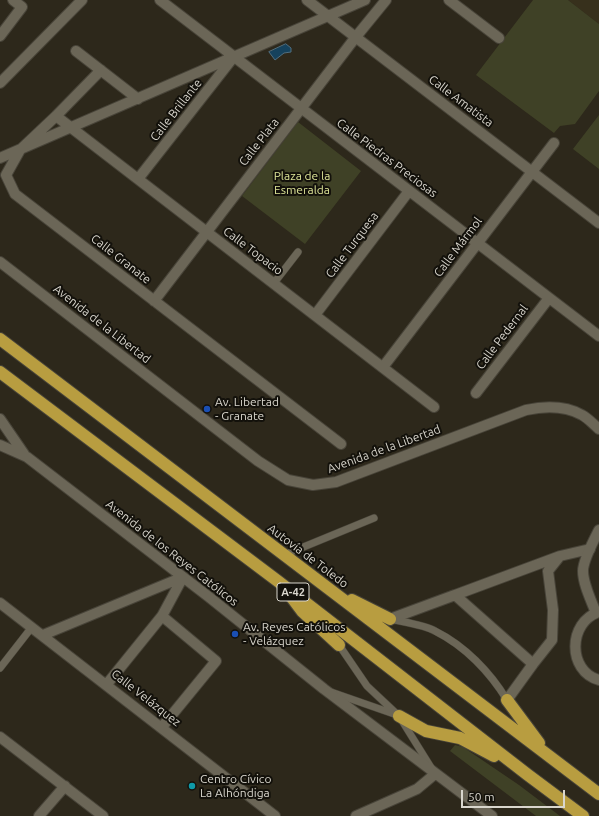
<!DOCTYPE html>
<meta charset="utf-8">
<style>
body{margin:0}
#map{position:relative;width:599px;height:816px;overflow:hidden;background:#2d281b;font-family:Ubuntu,sans-serif}
canvas{display:block}
.scale{position:absolute;left:461px;top:790px;width:104px;height:18px;box-sizing:border-box;border:2px solid #d9d6cd;border-top:0;padding-left:5px;font-size:12px;line-height:14px;white-space:nowrap;color:#d9d6cd;-webkit-text-stroke:3px #13110b;paint-order:stroke}
</style>
<div id="map">
<canvas width="599" height="816"></canvas>
<div class="scale">50 m</div>
</div>
<script>
const ctx = document.querySelector('canvas').getContext('2d');
ctx.lineJoin = 'round';
function fill(path, color) {
  ctx.fillStyle = color;
  ctx.fill(path, 'evenodd');
}
function trace(path, color, width, dash) {
  ctx.strokeStyle = color;
  ctx.lineWidth = width;
  ctx.lineCap = dash ? 'butt' : 'round';
  ctx.setLineDash(dash || []);
  ctx.stroke(path);
}
function drawText(font, color, halo, rows, align = 'center') {
  ctx.font = font + ' Ubuntu,sans-serif';
  ctx.lineWidth = 4;
  ctx.setLineDash([]);
  ctx.textBaseline = 'middle';
  ctx.strokeStyle = halo;
  ctx.fillStyle = color;
  for (const [text, x, y, turn = 0] of rows) {
    ctx.save();
    ctx.translate(x, y);
    ctx.rotate((+turn || 0) * Math.PI / 180);
    ctx.textAlign = isNaN(turn) ? turn : align;
    if (halo) ctx.strokeText(text, 0, 0);
    ctx.fillText(text, 0, 0);
    ctx.restore();
  }
}
fill(new Path2D(`
 M 568,0 L 599,0 L 599,24 Z`), '#37301c');
fill(new Path2D(`
 M 533,0 L 568,0 L 599,24 L 599,91 L 575,124 L 560,126 L 554,133 L 476,75 Z
 M 599,115 L 599,169 L 573,149 Z
 M 298,122 L 361,171 L 305,244 L 242,196 Z
 M 455,745 L 463,747 L 519,785 L 560,816 L 536,816 L 450,751 Z`), '#3f4126');
const water = new Path2D(`
 M 286,44 L 291,48 L 291,52 L 284,53 L 275,60 L 269,52 Z`);
fill(water, '#15425d');
trace(water, '#506e7f', 1);
const lane = new Path2D(`
 M 274,283 L 298,252
 M 284,555 L 374,518
 M 390,619 C 403,622 425,625 435,631 C 465,646 490,672 507,700
 M 339,645 L 367,686 L 399,716 L 432,769
 M 0,668 L 32,627
 M 331,692 L 397,715`);
const street = new Path2D(`
 M 160,0 L 599,336
 M 307,0 L 599,223
 M 449,0 L 499,38
 M 0,36 L 22,7 L 13,0
 M 76,51 L 138,99
 M 101,70 L 56,116 L 20,150 L 6,175 L 15,194 L 341,444
 M 56,116 L 434,407
 M 0,158 L 365,0
 M 138,179 L 232,59
 M 154,301 L 355,38 L 386,0
 M 315,315 L 409,191
 M 383,367 L 554,143
 M 476,393 L 549,298
 M 0,419 L 24,454
 M 0,445 L 27,457 L 209,597 L 324,689 L 492,816
 M 455,595 L 560,556
 M 0,603 L 275,816
 M 162,616 L 216,661 L 162,727
 M 390,619 L 455,595 L 533,664
 M 43,635 L 183,577
 M 107,684 L 162,616 L 183,577
 M 507,700 L 533,664 L 552,640 L 553,610 L 548,571 L 560,556 L 590,549
 M 0,737 L 103,816
 M 39,816 L 65,786
 M 356,816 L 417,789 L 435,774`);
const secondary = new Path2D(`
 M 0,83 L 82,0
 M 0,262 L 258,461 L 288,480 L 313,485 L 336,482 L 526,410 C 545,406 564,405 582,415 C 588,418 594,425 599,429
 M 599,612 C 568,622 567,671 599,680
 M 596,613 C 591,600 583,584 583,571 C 583,560 594,540 599,530`);
const highway = new Path2D(`
 M 0,339 L 599,794
 M 0,372 L 279,582 L 528,775 L 583,816
 M 290,595 L 302,611 L 339,645
 M 352,600 L 390,619
 M 507,700 L 539,743
 M 399,716 L 426,731 L 460,738 L 494,756`);
trace(lane, '#484439', 8);
trace(street, '#484439', 12);
trace(secondary, '#484439', 12);
trace(highway, '#484439', 14);
trace(lane, '#6b6657', 7);
trace(street, '#6b6657', 10);
trace(secondary, '#6b6657', 10);
trace(highway, '#b89d40', 12);
for (const [x, y, r, color] of [
 [207,409,4,"#1a4fb4"],
 [235,634,4,"#1a4fb4"],
 [192,786,4,"#0f9aa8"]
]) {
  const dot = new Path2D();
  dot.arc(x, y, r, 0, 2 * Math.PI);
  ctx.fillStyle = color;
  ctx.fill(dot);
  trace(dot, '#13110b', 1.5);
}
for (const [x, y, w] of [
 [293,592,32]
]) {
  const box = new Path2D();
  box.roundRect(x - w / 2, y - 9, w, 18, 3);
  ctx.fillStyle = '#13110b';
  ctx.fill(box);
  trace(box, '#d9d6cd', 1);
}
drawText('bold 11px', '#d9d6cd', null, [
 ["A-42",293,592]
]);
drawText('12px', '#d9d6cd', '#13110b', [
 ["Calle Amatista",461,101,37],
 ["Calle Brillante",176,110,-52],
 ["Calle Plata",259,142,-52],
 ["Calle Piedras Preciosas",387,158,37],
 ["Calle Turquesa",352,245,-53],
 ["Calle Mármol",458,247,-53],
 ["Calle Topacio",253,251,37],
 ["Calle Granate",121,259,38],
 ["Avenida de la Libertad",102,324,38],
 ["Calle Pedernal",502,337,-53],
 ["Avenida de la Libertad",384,449,-20],
 ["Avenida de los Reyes Católicos",172,553,38],
 ["Autovía de Toledo",308,556,37],
 ["Calle Velázquez",146,698,38]
]);
drawText('12px', '#dce397', '#13110b', [
 ["Plaza de la",302,176],
 ["Esmeralda",302,190]
]);
drawText('12px', '#d9d6cd', '#13110b', [
 ["Av. Libertad",215,402],
 ["- Granate",215,416],
 ["Av. Reyes Católicos",243,627],
 ["- Velázquez",243,641],
 ["Centro Cívico",200,779],
 ["La Alhóndiga",200,793]
], 'left');
</script>
